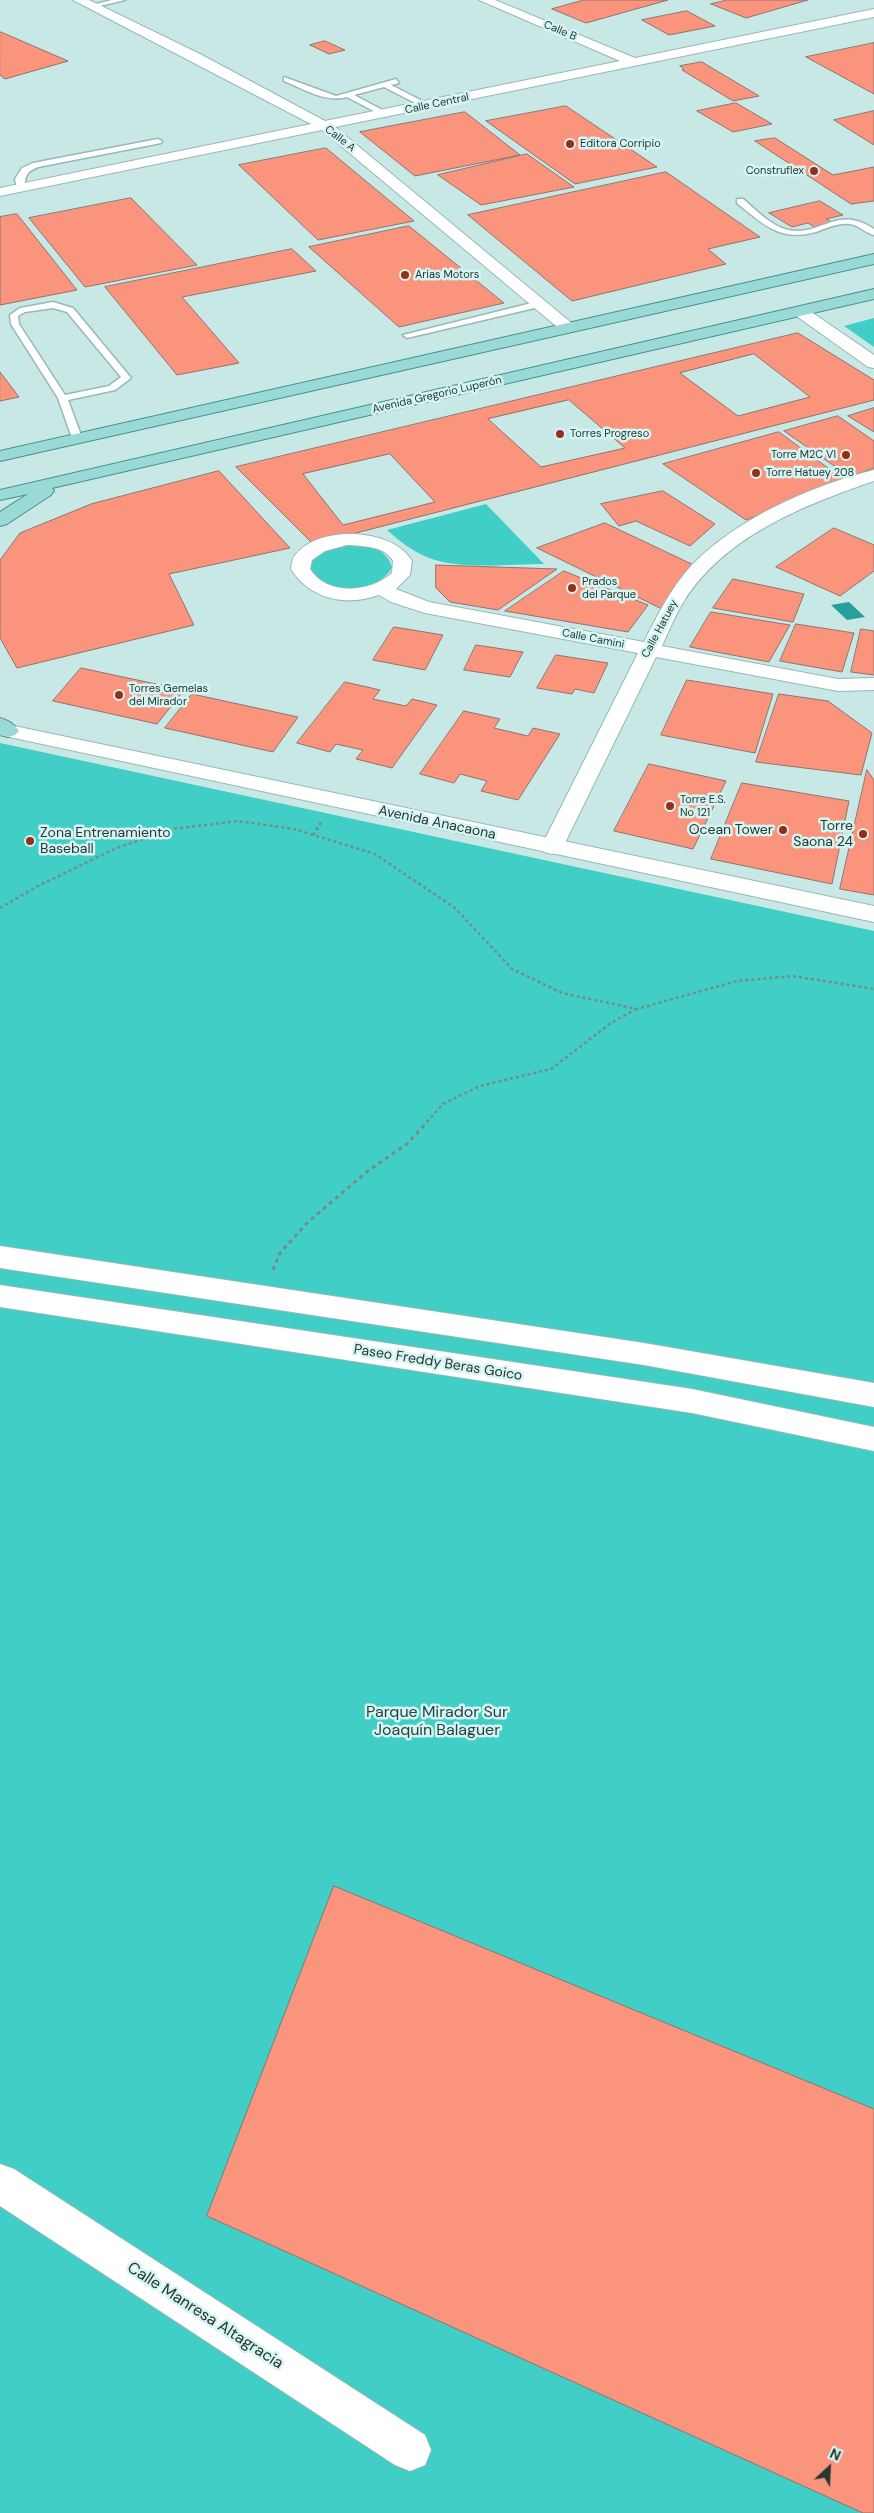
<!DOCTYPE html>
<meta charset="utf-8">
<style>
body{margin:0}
#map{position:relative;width:874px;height:2513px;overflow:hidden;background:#c7e8e4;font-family:"DM Sans",sans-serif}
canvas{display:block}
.north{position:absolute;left:804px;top:2443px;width:50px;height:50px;-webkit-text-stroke:4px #d4f5f2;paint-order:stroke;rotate:25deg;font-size:14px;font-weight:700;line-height:20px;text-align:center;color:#293634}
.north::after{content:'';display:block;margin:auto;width:18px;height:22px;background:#293634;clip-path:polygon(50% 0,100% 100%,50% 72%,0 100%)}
</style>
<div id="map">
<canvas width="874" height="2513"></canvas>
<div class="north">N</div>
</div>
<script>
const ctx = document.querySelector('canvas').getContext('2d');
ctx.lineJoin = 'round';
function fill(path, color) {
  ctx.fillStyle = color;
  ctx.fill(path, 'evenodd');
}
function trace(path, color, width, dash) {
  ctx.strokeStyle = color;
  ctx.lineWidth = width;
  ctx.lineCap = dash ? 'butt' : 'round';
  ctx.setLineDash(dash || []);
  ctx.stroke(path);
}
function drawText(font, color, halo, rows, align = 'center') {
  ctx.font = font + ' "DM Sans",sans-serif';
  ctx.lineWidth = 5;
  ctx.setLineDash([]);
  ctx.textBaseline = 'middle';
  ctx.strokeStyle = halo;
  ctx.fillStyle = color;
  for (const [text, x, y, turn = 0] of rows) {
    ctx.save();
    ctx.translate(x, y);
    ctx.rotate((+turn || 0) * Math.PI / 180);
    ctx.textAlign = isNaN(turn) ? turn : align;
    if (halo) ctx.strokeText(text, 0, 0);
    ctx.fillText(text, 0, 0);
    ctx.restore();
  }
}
fill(new Path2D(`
 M 874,318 L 874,347 L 844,326 Z
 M 486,504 L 544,564 C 509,564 461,570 429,558 C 414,552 399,541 387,530 Z
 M 353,544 C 369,546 387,549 392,567 C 380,594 319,598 310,566 C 318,548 335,546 353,544 Z
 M 0,743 L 874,931 L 874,2513 L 0,2513 Z`), '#41cec6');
fill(new Path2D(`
 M 849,602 L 865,617 L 847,620 L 831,605 Z`), '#25a09a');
const building = new Path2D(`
 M 584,0 L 668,0 L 586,23 L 552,9 Z
 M 727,0 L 808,0 L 746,18 L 711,4 Z
 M 687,11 L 715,26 L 669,35 L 642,20 Z
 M 0,32 L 1,32 L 68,61 L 5,79 L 0,75 Z
 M 325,41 L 345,50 L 329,54 L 310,45 Z
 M 874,43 L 874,94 L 806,57 Z
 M 702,62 L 759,96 L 733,101 L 682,70 L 684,69 L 680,66 Z
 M 736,103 L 772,124 L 733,132 L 697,111 Z
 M 566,106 L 657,167 L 575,184 L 486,121 Z
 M 874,111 L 874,145 L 834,120 Z
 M 465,112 L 520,155 L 415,176 L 360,132 Z
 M 775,138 L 833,175 L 874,167 L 874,201 L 851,204 L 755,141 Z
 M 326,148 L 414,221 L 318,240 L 239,165 Z
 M 527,154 L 574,187 L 481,205 L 438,175 Z
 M 666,172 L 760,237 L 708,249 L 726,264 L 572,301 L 468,215 Z
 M 131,198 L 197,265 L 85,287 L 29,218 Z
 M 820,201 L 843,215 L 826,219 L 832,222 L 814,227 L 808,223 L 792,227 L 769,213 Z
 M 17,214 L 77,290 L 0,305 L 0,217 Z
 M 409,226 L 504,303 L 399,327 L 309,247 Z
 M 292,249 L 316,271 L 182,297 L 239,363 L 177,375 L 105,287 Z
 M 798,333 L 874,380 L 874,400 L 313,544 L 236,467 Z
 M 754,354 L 810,397 L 738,416 L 680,373 Z
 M 0,372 L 19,397 L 0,401 Z
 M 569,400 L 625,448 L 541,467 L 488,419 Z
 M 874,408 L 874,432 L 848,416 Z
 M 838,416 L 874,441 L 874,468 L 850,477 L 784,431 Z
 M 779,432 L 847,482 L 746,520 L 663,464 Z
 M 390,454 L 435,502 L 343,525 L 303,474 Z
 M 219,471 L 290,548 L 169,574 L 194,625 L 17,668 L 0,638 L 0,560 L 20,533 L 91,504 Z
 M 663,491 L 715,524 L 690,546 L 636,521 L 619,526 L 601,504 Z
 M 605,523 L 698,567 L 662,609 L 537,548 Z
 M 834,528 L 874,545 L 874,571 L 840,596 L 776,567 Z
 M 436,565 L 557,569 L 498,610 L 450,602 L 436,588 Z
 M 564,571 L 648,605 L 628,632 L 505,611 Z
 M 733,579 L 804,594 L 793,622 L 713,608 Z
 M 711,612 L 790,625 L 769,662 L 690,647 Z
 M 796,624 L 854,633 L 842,672 L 780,661 Z
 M 394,627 L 443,635 L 425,670 L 373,660 Z
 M 861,629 L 874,631 L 874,675 L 851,672 Z
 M 476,645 L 523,652 L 510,677 L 464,670 Z
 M 556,655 L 608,663 L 594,693 L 575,689 L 572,694 L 537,688 Z
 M 81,668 L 184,690 L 157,724 L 53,701 Z
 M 687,680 L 773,694 L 755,753 L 661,735 Z
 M 345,682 L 380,690 L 373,699 L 406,706 L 412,699 L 437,705 L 392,768 L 356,759 L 363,750 L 336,744 L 330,752 L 297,743 Z
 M 192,694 L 298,717 L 273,752 L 165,728 Z
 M 779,694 L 828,701 L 872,733 L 861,775 L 756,762 Z
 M 464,711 L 500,719 L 494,728 L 528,736 L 533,728 L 560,734 L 518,800 L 481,791 L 487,781 L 460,774 L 454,783 L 420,774 Z
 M 649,764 L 726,781 L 693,849 L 614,831 Z
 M 867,770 L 874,780 L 874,895 L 840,889 Z
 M 742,783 L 849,801 L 832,884 L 711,859 Z
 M 334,1886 L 874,2109 L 874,2513 L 863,2513 L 207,2216 Z`);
fill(building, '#fb947d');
trace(building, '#8e746e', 1);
const service = new Path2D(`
 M 112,0 L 125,0 L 91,8 L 88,6 Z
 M 284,77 L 336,96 L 396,79 L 399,83 L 391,85 L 432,106 L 425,108 L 384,87 L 354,95 L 388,113 L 389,115 L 385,117 L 347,97 C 325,103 304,89 284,81 Z
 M 158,139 L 162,141 L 161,143 L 38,167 C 24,173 26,177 24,190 L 17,188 L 15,179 L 22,168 L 33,163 Z
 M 737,199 L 743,199 C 756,210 771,226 788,230 C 821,237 836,204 874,229 L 874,235 C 865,233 859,225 850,224 C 838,223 827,228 816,232 C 779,242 763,224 737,203 Z
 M 540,301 L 543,302 L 543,306 L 407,338 L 403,335 Z
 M 53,302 L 73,308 L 131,378 L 115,390 L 68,400 L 82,438 L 77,441 L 72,438 L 58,398 L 11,324 L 10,315 L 20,308 ZM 53,308 L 67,312 L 121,377 L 109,386 L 65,395 L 19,324 L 18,316 L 25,312 Z`);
const minor = new Path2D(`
 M 73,0 L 89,0 L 200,54 L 325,121 L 620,61 L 479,0 L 495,0 L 635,58 L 874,9 L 874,17 L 335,127 L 574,325 L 576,328 L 568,333 L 562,331 L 322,130 L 0,196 L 0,188 L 311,124 Z
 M 801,307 L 807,309 L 874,355 L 874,368 L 868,367 L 795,315 L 793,312 L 795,309 Z
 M 874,470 L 874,481 C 804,505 725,536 684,601 C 675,615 669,631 662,646 L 838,679 L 874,678 L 874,690 L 838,691 L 656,657 L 563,847 L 560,852 L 552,854 L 544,852 L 541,847 L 638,653 L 425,613 L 391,602 L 379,595 C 345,607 310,599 291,569 C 292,564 292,558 296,554 C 320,525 393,528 412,561 L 410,575 L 396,589 L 429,602 L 644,642 C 658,614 671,588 692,565 C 736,519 813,485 874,470 ZM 347,545 C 362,546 385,546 393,561 L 392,573 C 370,593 327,596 310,569 L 312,560 L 325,551 Z
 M 0,2164 L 14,2169 L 425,2435 L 431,2450 L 425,2465 L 410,2471 L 395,2465 L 0,2206 Z`);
const tertiary = new Path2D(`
 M 0,1246 L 644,1343 L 874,1383 L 874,1407 L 644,1365 L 0,1268 Z
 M 0,1285 L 692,1389 L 874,1427 L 874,1451 L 692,1413 L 0,1307 Z`);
const secondary = new Path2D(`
 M 0,723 L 874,906 L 874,922 L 0,735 Z`);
const primary = new Path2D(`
 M 874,254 L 874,264 L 0,461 L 0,451 Z
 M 874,289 L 874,299 L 52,488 L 54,491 L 51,495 L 7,524 L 0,526 L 0,512 L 28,494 L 0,500 L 0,490 Z
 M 0,718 C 8,720 14,724 19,731 L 15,735 L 8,737 L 0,735 Z`);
trace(service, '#98b8b5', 3);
trace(minor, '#98b8b5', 2);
trace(tertiary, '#98b8b5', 2);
trace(secondary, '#98b8b5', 2);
trace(primary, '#46918c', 2);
trace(new Path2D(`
 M 313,835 L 322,821
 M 0,908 L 38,886 L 114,849 L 172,829 L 238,821 L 294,829 L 375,854 L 455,908 L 512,969 L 562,993 L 637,1009 L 737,981 L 793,976 L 874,989
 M 427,1122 L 443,1104 L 480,1086 L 551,1069 L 611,1023 L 636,1009`), '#768c89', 2.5, [3, 3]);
trace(new Path2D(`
 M 273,1270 L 280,1253 L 308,1222 L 369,1170 L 407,1144 L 428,1121`), '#768c89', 3, [4, 4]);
fill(service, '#fff');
fill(minor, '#fff');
fill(tertiary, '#fff');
fill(secondary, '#fff');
fill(primary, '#99dad6');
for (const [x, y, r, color] of [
 [570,144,5,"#972e18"],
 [814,171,5,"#972e18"],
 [405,275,5,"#972e18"],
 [560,434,5,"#972e18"],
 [846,455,5,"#972e18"],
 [756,473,5,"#972e18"],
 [572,588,5,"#972e18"],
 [119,695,5,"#972e18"],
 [670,806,5,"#972e18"],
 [783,830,5,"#972e18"],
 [863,834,5,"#972e18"],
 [30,841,5,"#972e18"]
]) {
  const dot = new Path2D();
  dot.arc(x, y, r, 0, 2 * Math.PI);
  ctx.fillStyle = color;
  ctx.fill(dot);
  trace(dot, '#d4f5f2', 2);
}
drawText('11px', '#293634', '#d4f5f2', [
 ["Calle B",560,31,23],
 ["Calle Central",437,104,-12],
 ["Calle A",340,139,38],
 ["Avenida Gregorio Luperón",437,395,-13],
 ["Calle Hatuey",660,629,-62],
 ["Calle Camini",593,639,11]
]);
drawText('11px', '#293634', '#d4f5f2', [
 ["Editora Corripio",580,144],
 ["Construflex",804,171,"right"],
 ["Arias Motors",415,275],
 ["Torres Progreso",570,434],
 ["Torre M2C VI",836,455,"right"],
 ["Torre Hatuey 208",766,473],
 ["Prados",582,582],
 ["del Parque",582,595],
 ["Torres Gemelas",129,689],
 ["del Mirador",129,702],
 ["Torre E.S.",680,800],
 ["No 121",680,813]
], 'left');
drawText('14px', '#293634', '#d4f5f2', [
 ["Avenida Anacaona",437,823,12],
 ["Paseo Freddy Beras Goico",438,1363,9]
]);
drawText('14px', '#293634', '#d4f5f2', [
 ["Torre",853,826],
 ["Saona 24",853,842],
 ["Ocean Tower",773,830],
 ["Zona Entrenamiento",40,833,"left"],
 ["Baseball",40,849,"left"]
], 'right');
drawText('16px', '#28413f', '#d4f5f2', [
 ["Parque Mirador Sur",437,1713],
 ["Joaquín Balaguer",437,1731]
]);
drawText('16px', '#293634', '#d4f5f2', [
 ["Calle Manresa Altagracia",205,2316,33]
]);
</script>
